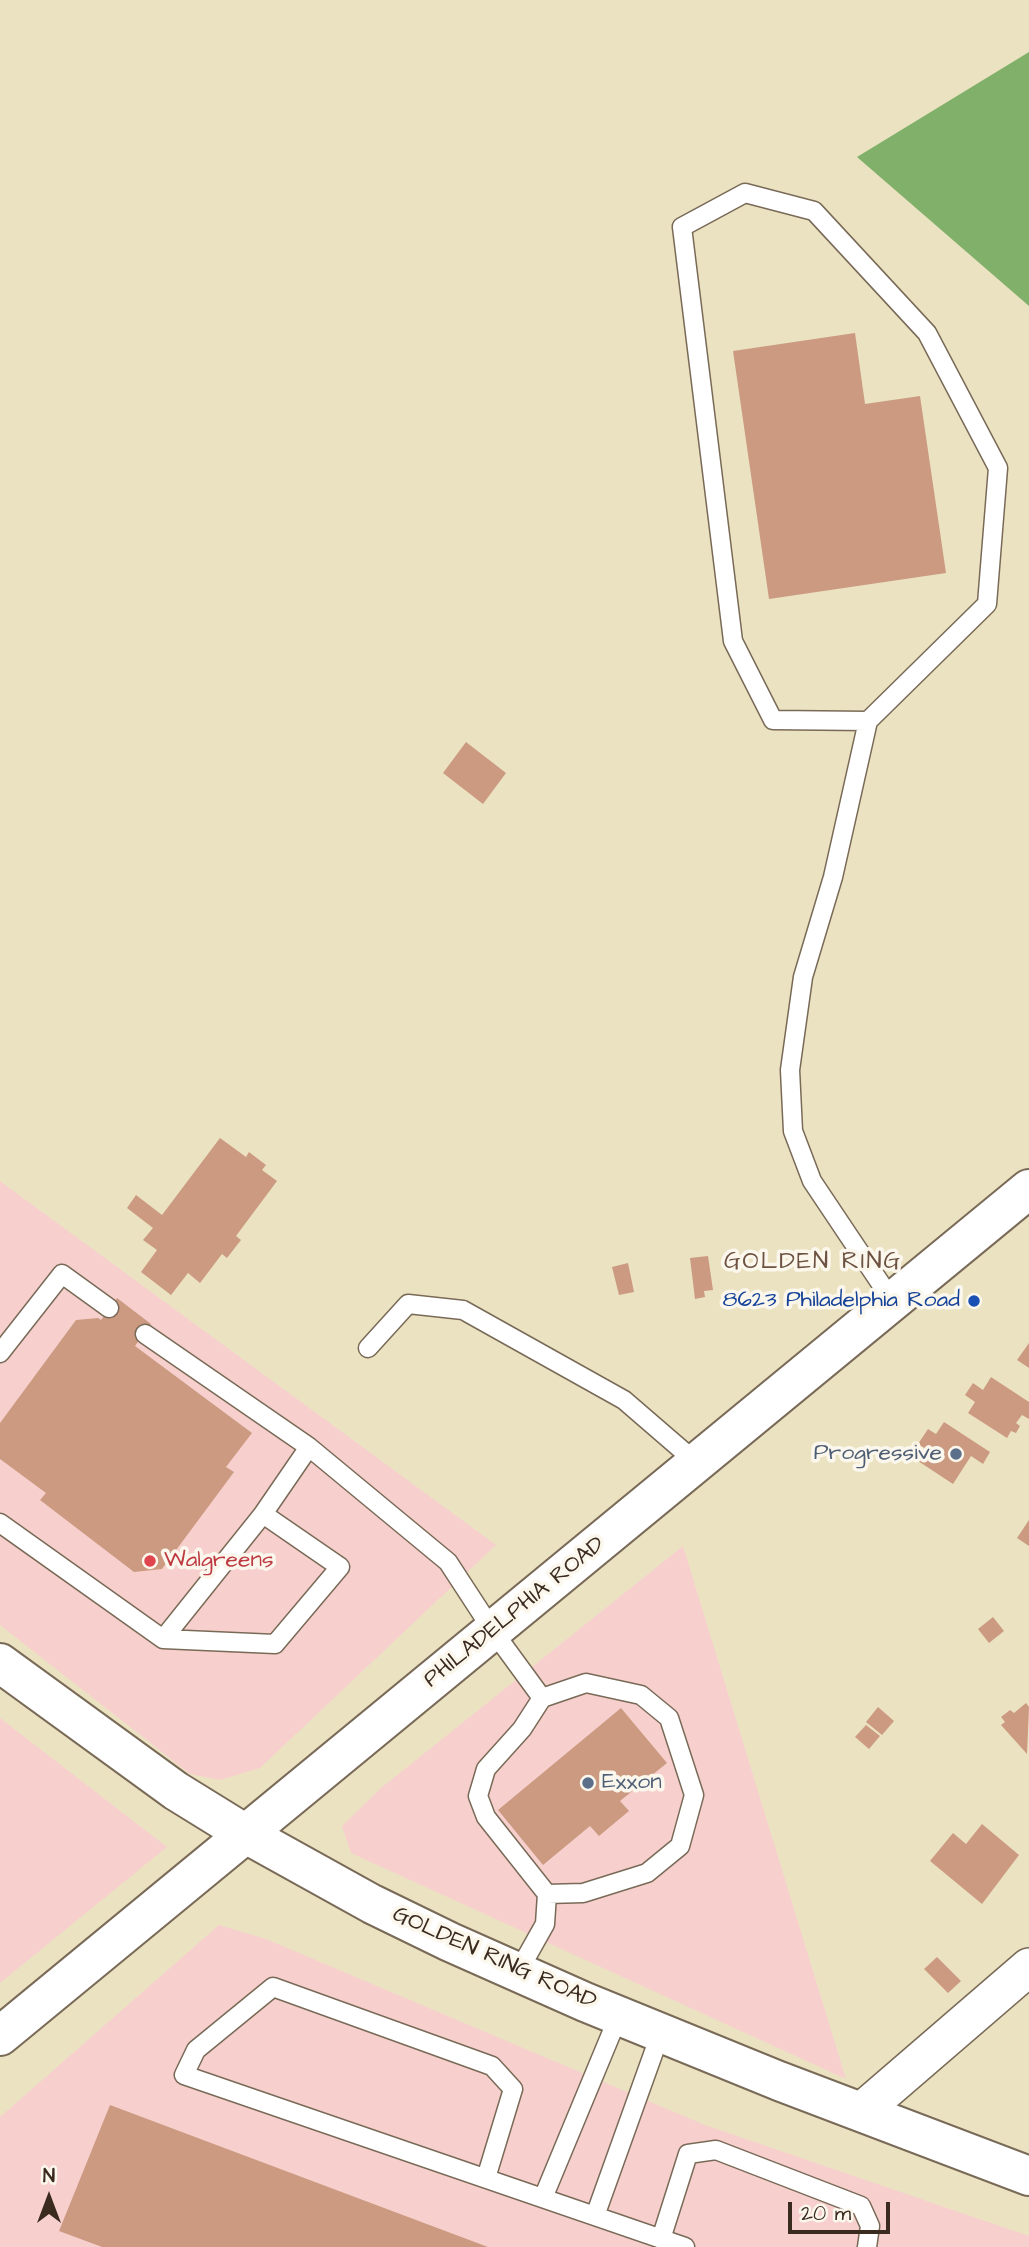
<!DOCTYPE html>
<style>
body{margin:0}
#map{position:relative;width:1029px;height:2247px;overflow:hidden;background:#ebe2c2;font-family:"Architects Daughter",sans-serif}
canvas{display:block}
.north{position:absolute;left:14px;top:2163px;width:70px;height:70px;-webkit-text-stroke:5px #fbf7ec;paint-order:stroke;rotate:0deg;font-size:19px;font-weight:700;line-height:28px;text-align:center;color:#3b2a1e}
.north::after{content:'';display:block;margin:auto;width:24px;height:32px;background:#3b2a1e;clip-path:polygon(50% 0,100% 100%,50% 72%,0 100%)}
.scale{position:absolute;left:788px;top:2202px;width:102px;height:32px;box-sizing:border-box;border:4px solid #3b2a1e;border-top:0;padding-left:9px;font-size:21px;line-height:24px;white-space:nowrap;color:#3b2a1e;-webkit-text-stroke:5px #fbf7ec;paint-order:stroke}
</style>
<div id="map">
<canvas width="1029" height="2247"></canvas>
<div class="north">N</div>
<div class="scale">20 m</div>
</div>
<script>
const ctx = document.querySelector('canvas').getContext('2d');
ctx.lineJoin = 'round';
function fill(path, color) {
  ctx.fillStyle = color;
  ctx.fill(path, 'evenodd');
}
function trace(path, color, width, dash) {
  ctx.strokeStyle = color;
  ctx.lineWidth = width;
  ctx.lineCap = dash ? 'butt' : 'round';
  ctx.setLineDash(dash || []);
  ctx.stroke(path);
}
function drawText(font, color, halo, rows, align = 'center') {
  ctx.font = font + ' "Architects Daughter",sans-serif';
  ctx.lineWidth = 7;
  ctx.setLineDash([]);
  ctx.textBaseline = 'middle';
  ctx.strokeStyle = halo;
  ctx.fillStyle = color;
  for (const [text, x, y, turn = 0] of rows) {
    ctx.save();
    ctx.translate(x, y);
    ctx.rotate((+turn || 0) * Math.PI / 180);
    ctx.textAlign = isNaN(turn) ? turn : align;
    if (halo) ctx.strokeText(text, 0, 0);
    ctx.fillText(text, 0, 0);
    ctx.restore();
  }
}
fill(new Path2D(`
 M 0,1181 L 496,1545 L 260,1768 L 220,1780 L 190,1774 L 0,1625 Z
 M 683,1546 L 846,2079 L 351,1853 L 342,1826 L 381,1788 Z
 M 0,1718 L 167,1847 L 0,1983 Z
 M 219,1925 L 266,1939 L 705,2125 L 1029,2236 L 1029,2247 L 0,2247 L 0,2117 Z`), '#f7d0ce');
fill(new Path2D(`
 M 1029,52 L 1029,306 L 857,157 Z`), '#80b069');
fill(new Path2D(`
 M 855,333 L 865,404 L 920,396 L 946,573 L 769,599 L 733,351 Z
 M 466,742 L 506,773 L 483,804 L 443,773 Z
 M 220,1138 L 246,1157 L 249,1152 L 266,1165 L 262,1170 L 277,1181 L 236,1236 L 241,1240 L 227,1258 L 222,1254 L 200,1283 L 188,1273 L 171,1295 L 141,1272 L 157,1250 L 143,1240 L 153,1228 L 127,1208 L 136,1195 L 162,1215 Z
 M 708,1256 L 713,1290 L 704,1291 L 705,1297 L 695,1299 L 690,1258 Z
 M 628,1263 L 634,1292 L 619,1295 L 612,1267 Z
 M 117,1298 L 151,1324 L 135,1346 L 252,1433 L 226,1467 L 234,1472 L 162,1569 L 134,1572 L 40,1500 L 46,1493 L 0,1459 L 0,1423 L 76,1320 L 98,1318 L 101,1320 Z
 M 1029,1343 L 1029,1368 L 1017,1360 Z
 M 991,1377 L 1029,1402 L 1029,1419 L 1022,1415 L 1016,1423 L 1020,1426 L 1016,1433 L 1011,1431 L 1007,1438 L 968,1413 L 975,1402 L 965,1395 L 973,1383 L 983,1390 Z
 M 944,1422 L 990,1452 L 983,1464 L 971,1456 L 953,1484 L 918,1461 L 926,1449 L 918,1444 L 928,1429 L 936,1434 Z
 M 1029,1520 L 1029,1546 L 1017,1538 Z
 M 993,1617 L 1004,1631 L 989,1643 L 978,1629 Z
 M 1026,1703 L 1029,1707 L 1027,1754 L 1001,1725 L 1005,1722 L 1001,1717 L 1010,1710 L 1014,1713 Z
 M 878,1707 L 894,1721 L 882,1735 L 866,1722 Z
 M 621,1708 L 667,1763 L 620,1801 L 629,1811 L 599,1836 L 590,1826 L 543,1865 L 498,1810 Z
 M 866,1725 L 880,1736 L 869,1749 L 855,1737 Z
 M 982,1824 L 1019,1855 L 982,1904 L 930,1861 L 953,1833 L 966,1844 Z
 M 937,1957 L 961,1981 L 948,1993 L 924,1969 Z
 M 110,2105 L 488,2247 L 102,2247 L 59,2231 Z`), '#cb9a81');
const service = new Path2D(`
 M 868,721 L 773,720 L 733,641 L 682,227 L 745,193 L 814,211 L 927,333 L 998,468 L 987,604 L 868,721 L 833,877 L 803,977 L 790,1070 L 793,1131 L 812,1181 L 893,1302
 M 145,1334 L 309,1447 L 448,1562 L 493,1631 L 542,1698 L 522,1729 L 486,1769 L 478,1796 L 486,1817 L 547,1894 L 545,1924 L 518,1972
 M 368,1348 L 408,1304 L 463,1310 L 624,1400 L 697,1463
 M 0,1353 L 62,1274 L 109,1308
 M 0,1523 L 163,1639 L 275,1644 L 340,1567 L 263,1514 L 309,1447
 M 163,1639 L 263,1514
 M 542,1698 L 586,1683 L 641,1695 L 669,1718 L 694,1795 L 680,1846 L 647,1873 L 583,1893 L 547,1894
 M 486,2178 L 513,2089 L 492,2066 L 273,1987 L 196,2050 L 184,2075 L 685,2247
 M 543,2198 L 619,2015
 M 595,2216 L 661,2032
 M 661,2239 L 688,2154 L 716,2150 L 861,2206 L 870,2226 L 867,2247`);
const minor = new Path2D(`
 M 862,2111 L 1029,1967`);
const tertiary = new Path2D(`
 M 244,1833 L 372,1904 L 450,1942 L 585,2002 L 779,2081 L 1029,2176`);
const secondary = new Path2D(`
 M 0,1663 L 176,1791 L 244,1833
 M 0,2036 L 1029,1189`);
trace(service, '#796a57', 21);
trace(minor, '#796a57', 40);
trace(tertiary, '#796a57', 42);
trace(secondary, '#796a57', 42);
trace(service, '#fff', 18);
trace(minor, '#fff', 37);
trace(tertiary, '#fff', 38);
trace(secondary, '#fff', 38);
for (const [x, y, r, color] of [
 [974,1301,7,"#1a4fb4"],
 [956,1454,7,"#5c6f8a"],
 [150,1561,7,"#e0444e"],
 [588,1783,7,"#5c6f8a"]
]) {
  const dot = new Path2D();
  dot.arc(x, y, r, 0, 2 * Math.PI);
  ctx.fillStyle = color;
  ctx.fill(dot);
  trace(dot, '#fbf7ec', 2.5);
}
drawText('23px', '#164399', '#fbf7ec', [
 ["8623 Philadelphia Road",960,1301]
], 'right');
drawText('23px', '#4e5e75', '#fbf7ec', [
 ["Progressive",942,1454],
 ["Exxon",602,1783,"left"]
], 'right');
drawText('23px', '#be3a42', '#fbf7ec', [
 ["Walgreens",164,1561]
], 'left');
drawText('23px', '#3b2a1e', '#fbf7ec', [
 ["PHILADELPHIA ROAD",515,1613,-39],
 ["GOLDEN RING ROAD",494,1959,24]
]);
ctx.letterSpacing = '2px';
drawText('24px', '#6d5141', '#fbf7ec', [
 ["GOLDEN RING",813,1263]
]);
ctx.letterSpacing = '0px';
</script>
